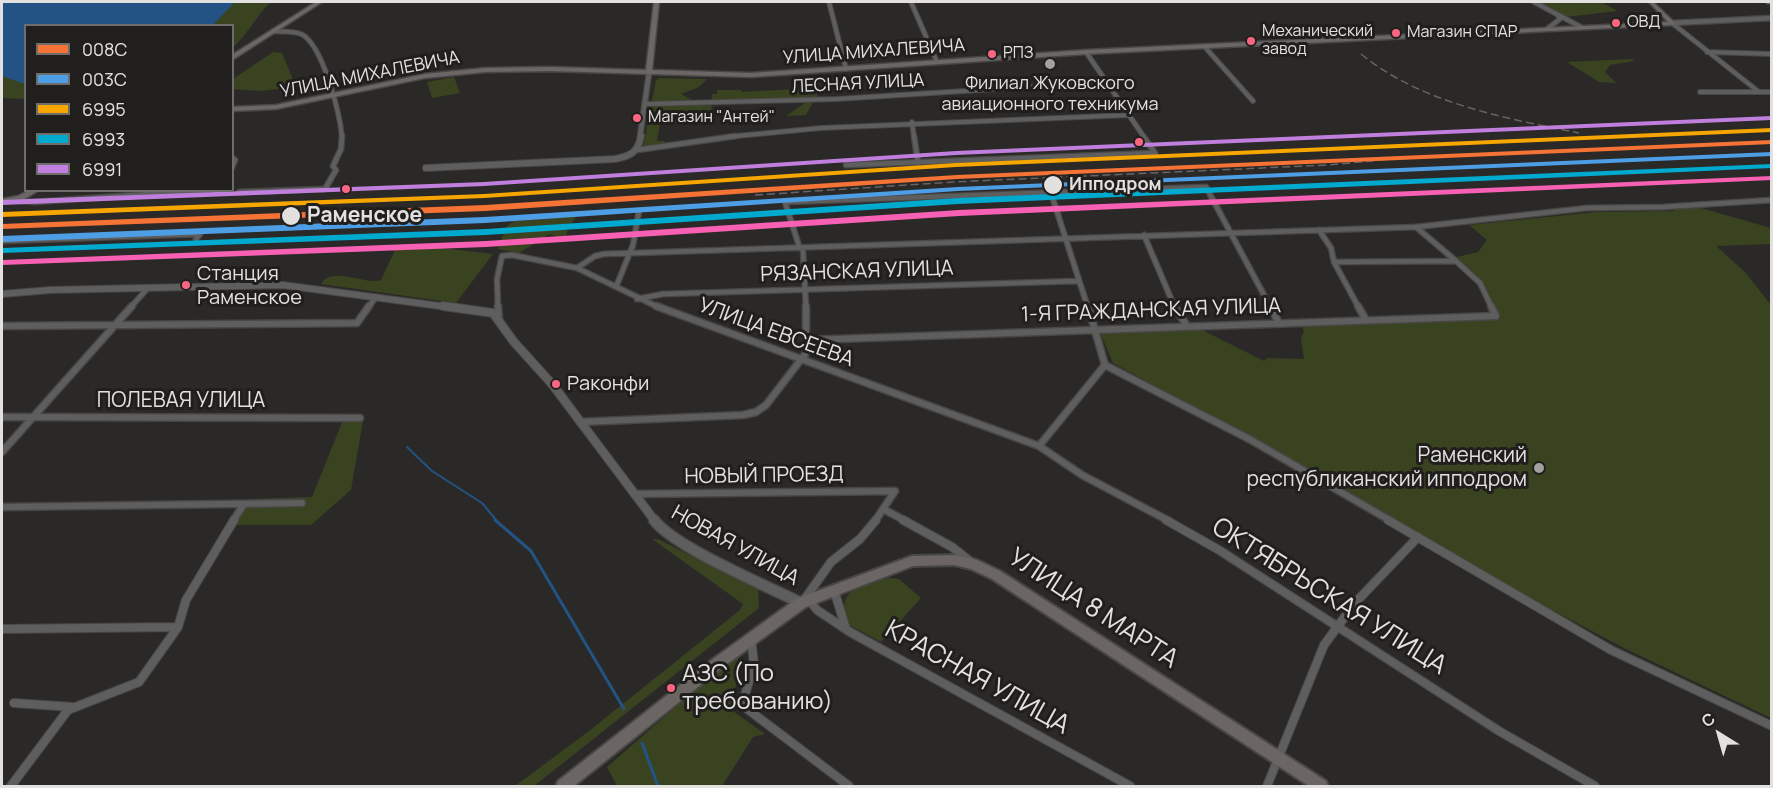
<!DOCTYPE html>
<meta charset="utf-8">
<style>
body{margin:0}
#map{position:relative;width:1773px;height:788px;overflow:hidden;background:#2a2928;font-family:Manrope,sans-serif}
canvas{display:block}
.frame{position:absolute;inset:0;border:3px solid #e2e1e0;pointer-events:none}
.legend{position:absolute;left:24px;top:24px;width:210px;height:168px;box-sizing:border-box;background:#211f1d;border:2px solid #6e6d6b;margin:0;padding:8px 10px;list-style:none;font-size:18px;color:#e2e1e0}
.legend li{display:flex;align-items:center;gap:12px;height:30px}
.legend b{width:30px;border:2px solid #6e6d6b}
.north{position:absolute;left:1689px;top:704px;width:60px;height:60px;-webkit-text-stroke:4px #211f1d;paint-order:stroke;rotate:323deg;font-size:16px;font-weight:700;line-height:24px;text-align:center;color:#e2e1e0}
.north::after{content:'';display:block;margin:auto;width:21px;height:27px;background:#e2e1e0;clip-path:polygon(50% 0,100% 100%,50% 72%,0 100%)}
</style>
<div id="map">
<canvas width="1773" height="788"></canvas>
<div class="frame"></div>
<ul class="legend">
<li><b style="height:8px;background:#f57335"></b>008С</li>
<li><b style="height:8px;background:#4d9ee5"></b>003С</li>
<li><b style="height:8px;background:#f7a600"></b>6995</li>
<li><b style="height:8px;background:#00a9ce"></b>6993</li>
<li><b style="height:8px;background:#c07fdc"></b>6991</li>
</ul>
<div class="north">С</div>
</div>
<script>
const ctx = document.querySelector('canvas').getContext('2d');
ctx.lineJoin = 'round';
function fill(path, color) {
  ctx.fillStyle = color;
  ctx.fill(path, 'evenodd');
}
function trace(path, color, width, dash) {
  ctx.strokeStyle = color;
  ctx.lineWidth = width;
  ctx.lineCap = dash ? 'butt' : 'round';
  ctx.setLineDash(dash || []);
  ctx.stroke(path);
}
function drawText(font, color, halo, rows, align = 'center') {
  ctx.font = font + ' Manrope,sans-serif';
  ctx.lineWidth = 6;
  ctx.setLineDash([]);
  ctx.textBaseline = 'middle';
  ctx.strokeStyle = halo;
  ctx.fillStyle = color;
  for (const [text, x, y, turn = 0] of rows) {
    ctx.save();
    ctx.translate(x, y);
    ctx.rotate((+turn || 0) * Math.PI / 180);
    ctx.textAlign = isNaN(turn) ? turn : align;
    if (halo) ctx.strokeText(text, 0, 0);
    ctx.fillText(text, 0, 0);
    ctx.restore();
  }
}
fill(new Path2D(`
 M 2,2 L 271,2 C 256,16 248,34 233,47 L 232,26 L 26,26 L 25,99 L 2,98 Z
 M 1537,2 L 1601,2 L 1618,11 L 1566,17 Z
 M 273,52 L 282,53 L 296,87 L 260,91 L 233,89 L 233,79 Z
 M 1632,59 L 1635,61 L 1610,65 L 1605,72 L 1616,83 L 1599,82 L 1567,62 Z
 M 454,77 L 460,93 L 432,98 L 427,82 Z
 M 659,78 L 707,79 L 699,87 L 681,94 L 692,100 L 692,103 L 711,104 L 712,94 L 717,94 L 717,90 L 742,90 L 741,92 L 816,88 L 818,100 L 811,101 L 813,102 L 806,115 L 786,116 L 808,101 L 712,104 L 710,121 L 660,124 L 657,141 L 665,141 L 664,144 L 643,147 L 656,80 Z
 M 1701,208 L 1771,228 L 1771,244 L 1716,246 L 1745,272 L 1771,305 L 1771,718 L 1624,648 L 1484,574 L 1347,490 L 1113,363 L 1100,332 L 1196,327 L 1264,361 L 1267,358 L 1304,359 L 1301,338 L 1304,331 L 1300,324 L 1501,318 L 1482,281 L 1457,257 L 1478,252 L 1487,240 L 1469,225 L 1597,212 L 1675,211 L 1673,209 Z
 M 577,216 L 568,228 L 565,240 L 550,234 L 519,253 L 498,249 L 506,227 L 514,221 Z
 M 402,244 L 406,244 L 493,254 L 456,303 L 321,284 C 332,265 364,285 381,280 L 396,248 Z
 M 343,420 L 363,421 L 351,490 L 311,525 L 233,525 L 252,499 L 312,497 Z
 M 652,539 L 660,540 L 758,590 L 759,608 L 534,786 L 515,786 L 589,731 L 740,610 L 743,604 Z
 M 889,578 L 899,579 L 921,598 L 881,642 L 849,625 C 832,591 863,583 889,578 Z
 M 733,657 L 742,661 L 730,709 L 765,734 L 753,737 L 722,786 L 617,786 L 607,767 Z`), '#3a4320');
fill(new Path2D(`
 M 2,2 L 231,2 L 233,4 L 213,25 L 26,26 L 25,84 L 2,76 Z`), '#235384');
trace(new Path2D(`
 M 407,447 L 432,471 L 482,503 L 497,521`), '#235384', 2);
trace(new Path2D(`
 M 495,520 L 531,551 L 624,709
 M 642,743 L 658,786`), '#235384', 3);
const minorFar3 = new Path2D(`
 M 829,2 L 846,69
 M 911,2 L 937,62
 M 1534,2 L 1581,27
 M 1768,2 L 1772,2
 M 1672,23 L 1759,92
 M 1547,29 L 1560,19 L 1557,14
 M 273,31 C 281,32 294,31 301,34 C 323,44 340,115 342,137
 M 1204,46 L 1253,101
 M 1086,52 L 1144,137
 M 1707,52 L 1772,54
 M 1700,92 L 1772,92
 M 646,104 L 837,99 L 1107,82
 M 912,122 L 914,137
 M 726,137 L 821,128 L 1129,115`);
const minorFar2 = new Path2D(`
 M 914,136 L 918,163
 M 1143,136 L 1155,153
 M 637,150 L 736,136
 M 232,158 L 235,160 L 232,167
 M 846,165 L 1155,153
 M 239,192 L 325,189 L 336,170 L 333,166 L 341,149 L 342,136
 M 1051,193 L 1088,308
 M 13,200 L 35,202 L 207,190
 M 1416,227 L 1456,261
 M 1319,230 L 1331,248 L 1334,262 L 1359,308
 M 1144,235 L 1175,308
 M 2,241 L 200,234 L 196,239
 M 1334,262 L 1456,261 L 1480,283 L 1492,308
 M 577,268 L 595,256 L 604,254 L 1416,227 L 1587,208 L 1663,207 L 1772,200
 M 616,287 L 633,245 L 639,211
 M 637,299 L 663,294 L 1078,281
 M 130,308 L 147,289
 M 368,308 L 376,297
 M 498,308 L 497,279 L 502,256 L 512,255 L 577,268 L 660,308
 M 806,308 L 803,250 L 799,246 L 785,202 L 1206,187 L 1271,308`);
const minorFar1 = new Path2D(`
 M 498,306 L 499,320
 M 656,306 L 1039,446 L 1082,475 L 1169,521
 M 1088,306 L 1105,365 L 1251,440 L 1391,521
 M 1174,306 L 1187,326
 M 1270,306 L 1279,323
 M 1358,306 L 1366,320
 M 2,326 L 357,323 L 369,306
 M 808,340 L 1496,316 L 1491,306
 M 2,417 L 360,418
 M 580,422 L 743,415 L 756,412 L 766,405 L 806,353 L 806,306
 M 1039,446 L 1105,365
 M 2,452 L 132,306
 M 634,494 L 895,491 L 875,521
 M 2,507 L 302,503
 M 885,510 L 906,521
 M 233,521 L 244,504`);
const minor = new Path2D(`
 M 903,520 L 952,547 L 971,562
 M 1166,520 L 1219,550 L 1499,731 L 1595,786
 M 1388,520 L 1611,650 L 1772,726
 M 834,590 L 846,629
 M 804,600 L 831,562 L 860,539 L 876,520
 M 809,600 L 817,610 L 850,632 L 1130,786
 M 2,629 L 178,627
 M 751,638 L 754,664 L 742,705 L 849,786
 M 14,703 L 73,707
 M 11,786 L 68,710 L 139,682 L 178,627 L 186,600 L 234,520
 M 1267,786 L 1324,645 L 1355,603 L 1418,537`);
const tertiaryFar3 = new Path2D(`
 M 1672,23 L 1772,18
 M 640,137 L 649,73`);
const tertiaryFar2 = new Path2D(`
 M 426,168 L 615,159 C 631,156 638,152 641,136
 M 2,294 L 50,290 L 283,285 L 455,308`);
const tertiaryFar1 = new Path2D(`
 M 443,306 L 493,313 L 514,342 L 552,384 L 655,521`);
const tertiary = new Path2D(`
 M 654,520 C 674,547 767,586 801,603`);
const secondary = new Path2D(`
 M 316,2 L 322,2 L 232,60 L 232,55 Z
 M 654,2 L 659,2 L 652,70 L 751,73 L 1086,50 L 1668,22 L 1649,2 L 1653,2 L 1675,23 L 1672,25 L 1086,54 L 751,77 L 550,71 L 485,72 L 425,78 L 276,109 L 232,111 L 232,107 L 276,105 L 425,74 L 485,68 L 550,67 L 646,70 Z
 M 30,190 L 39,190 L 23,200 L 2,203 L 2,199 L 18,196 Z`);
const primary = new Path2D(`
 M 954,555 L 977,560 L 1000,571 L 1326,781 L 1328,786 L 1309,786 L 992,579 L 971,569 L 954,565 L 913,566 L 806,607 L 723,667 L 574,786 L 556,786 L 558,781 L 713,659 L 796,599 L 912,556 Z`);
trace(minorFar3, '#484746', 6);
trace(minorFar2, '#484746', 7);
trace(minorFar1, '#484746', 9);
trace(minor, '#484746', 10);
trace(tertiaryFar3, '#484746', 7);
trace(tertiaryFar2, '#484746', 8);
trace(tertiaryFar1, '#484746', 10);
trace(tertiary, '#484746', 13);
trace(secondary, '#484746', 3);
trace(primary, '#484746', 4);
trace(minorFar3, '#5f5e5e', 4);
trace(minorFar2, '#5f5e5e', 4.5);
trace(minorFar1, '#5f5e5e', 6);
trace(minor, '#5f5e5e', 8);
trace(tertiaryFar3, '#5f5e5e', 4.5);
trace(tertiaryFar2, '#5f5e5e', 6);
trace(tertiaryFar1, '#5f5e5e', 8);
trace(tertiary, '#5f5e5e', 10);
fill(secondary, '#6a6766');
fill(primary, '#6b6564');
trace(new Path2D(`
 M 1361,54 C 1421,103 1504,118 1579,133
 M 755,195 L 953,182 L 1328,165 L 1413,157`), '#666464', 1.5, [8, 4]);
fill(new Path2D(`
 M 1772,140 L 1772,144 L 957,179 L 485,211 L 2,229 L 2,224 L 485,205 L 957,175 Z`), '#f57335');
fill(new Path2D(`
 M 1772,152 L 1772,156 L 958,191 L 485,223 L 2,242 L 2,236 L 485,217 L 958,187 Z`), '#4d9ee5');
fill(new Path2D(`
 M 1772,128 L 1771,132 L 956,167 L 484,198 L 2,217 L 2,212 L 484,194 L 956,163 Z`), '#f7a600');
fill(new Path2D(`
 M 1772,164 L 1772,168 L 958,204 L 486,235 L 2,253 L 2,249 L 3,248 L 486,229 L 958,198 Z`), '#00a9ce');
fill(new Path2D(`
 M 1772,116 L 1771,120 L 956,155 L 484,186 L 2,205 L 2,200 L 484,182 L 956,151 Z`), '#c07fdc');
fill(new Path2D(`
 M 1772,176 L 1772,180 L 959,216 L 486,247 L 2,265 L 2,261 L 3,260 L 486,241 L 959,210 Z`), '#f860b3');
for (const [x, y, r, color] of [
 [1616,23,5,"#fa6682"],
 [1396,33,5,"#fa6682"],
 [1251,41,5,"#fa6682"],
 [992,54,5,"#fa6682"],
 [1050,64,6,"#a2a1a0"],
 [637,118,5,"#fa6682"],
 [1139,142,5,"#fa6682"],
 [1053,185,10,"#e2e1e0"],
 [346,189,5,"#fa6682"],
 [291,216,10,"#e2e1e0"],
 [186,285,5,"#fa6682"],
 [556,384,5,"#fa6682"],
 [1539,468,6,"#a2a1a0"],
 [671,688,5,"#fa6682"]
]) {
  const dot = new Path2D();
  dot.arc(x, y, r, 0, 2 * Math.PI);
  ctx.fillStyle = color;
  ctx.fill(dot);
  trace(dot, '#211f1d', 2);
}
drawText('16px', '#e2e1e0', '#211f1d', [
 ["ОВД",1627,23],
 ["Механический",1262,32],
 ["завод",1262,50],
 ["Магазин СПАР",1407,33],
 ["РПЗ",1003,54],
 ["Магазин \"Антей\"",648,118]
], 'left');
drawText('18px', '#e2e1e0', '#211f1d', [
 ["УЛИЦА МИХАЛЕВИЧА",874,52,-4],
 ["УЛИЦА МИХАЛЕВИЧА",370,75,-11],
 ["ЛЕСНАЯ УЛИЦА",858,84,-3]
]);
drawText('18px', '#e2e1e0', '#211f1d', [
 ["Филиал Жуковского",1050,84],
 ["авиационного техникума",1050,105]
]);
drawText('bold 18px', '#e2e1e0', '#211f1d', [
 ["Ипподром",1069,185]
], 'left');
drawText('20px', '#e2e1e0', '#211f1d', [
 ["Станция",197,274],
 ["Раменское",197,298],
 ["Раконфи",567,384]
], 'left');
drawText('bold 21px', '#e2e1e0', '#211f1d', [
 ["Раменское",307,216]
], 'left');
drawText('21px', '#e2e1e0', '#211f1d', [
 ["РЯЗАНСКАЯ УЛИЦА",857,272,-2],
 ["1-Я ГРАЖДАНСКАЯ УЛИЦА",1151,311,-2],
 ["УЛИЦА ЕВСЕЕВА",776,333,20],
 ["ПОЛЕВАЯ УЛИЦА",181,401],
 ["НОВЫЙ ПРОЕЗД",764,476,-1],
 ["НОВАЯ УЛИЦА",735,546,29]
]);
drawText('21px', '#e2e1e0', '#211f1d', [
 ["Раменский",1527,456],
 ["республиканский ипподром",1527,480]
], 'right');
drawText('24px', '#e2e1e0', '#211f1d', [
 ["АЗС (По",682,674],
 ["требованию)",682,702]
], 'left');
drawText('26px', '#e2e1e0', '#211f1d', [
 ["ОКТЯБРЬСКАЯ УЛИЦА",1329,597,32],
 ["УЛИЦА 8 МАРТА",1093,609,33],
 ["КРАСНАЯ УЛИЦА",977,678,29]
]);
</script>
